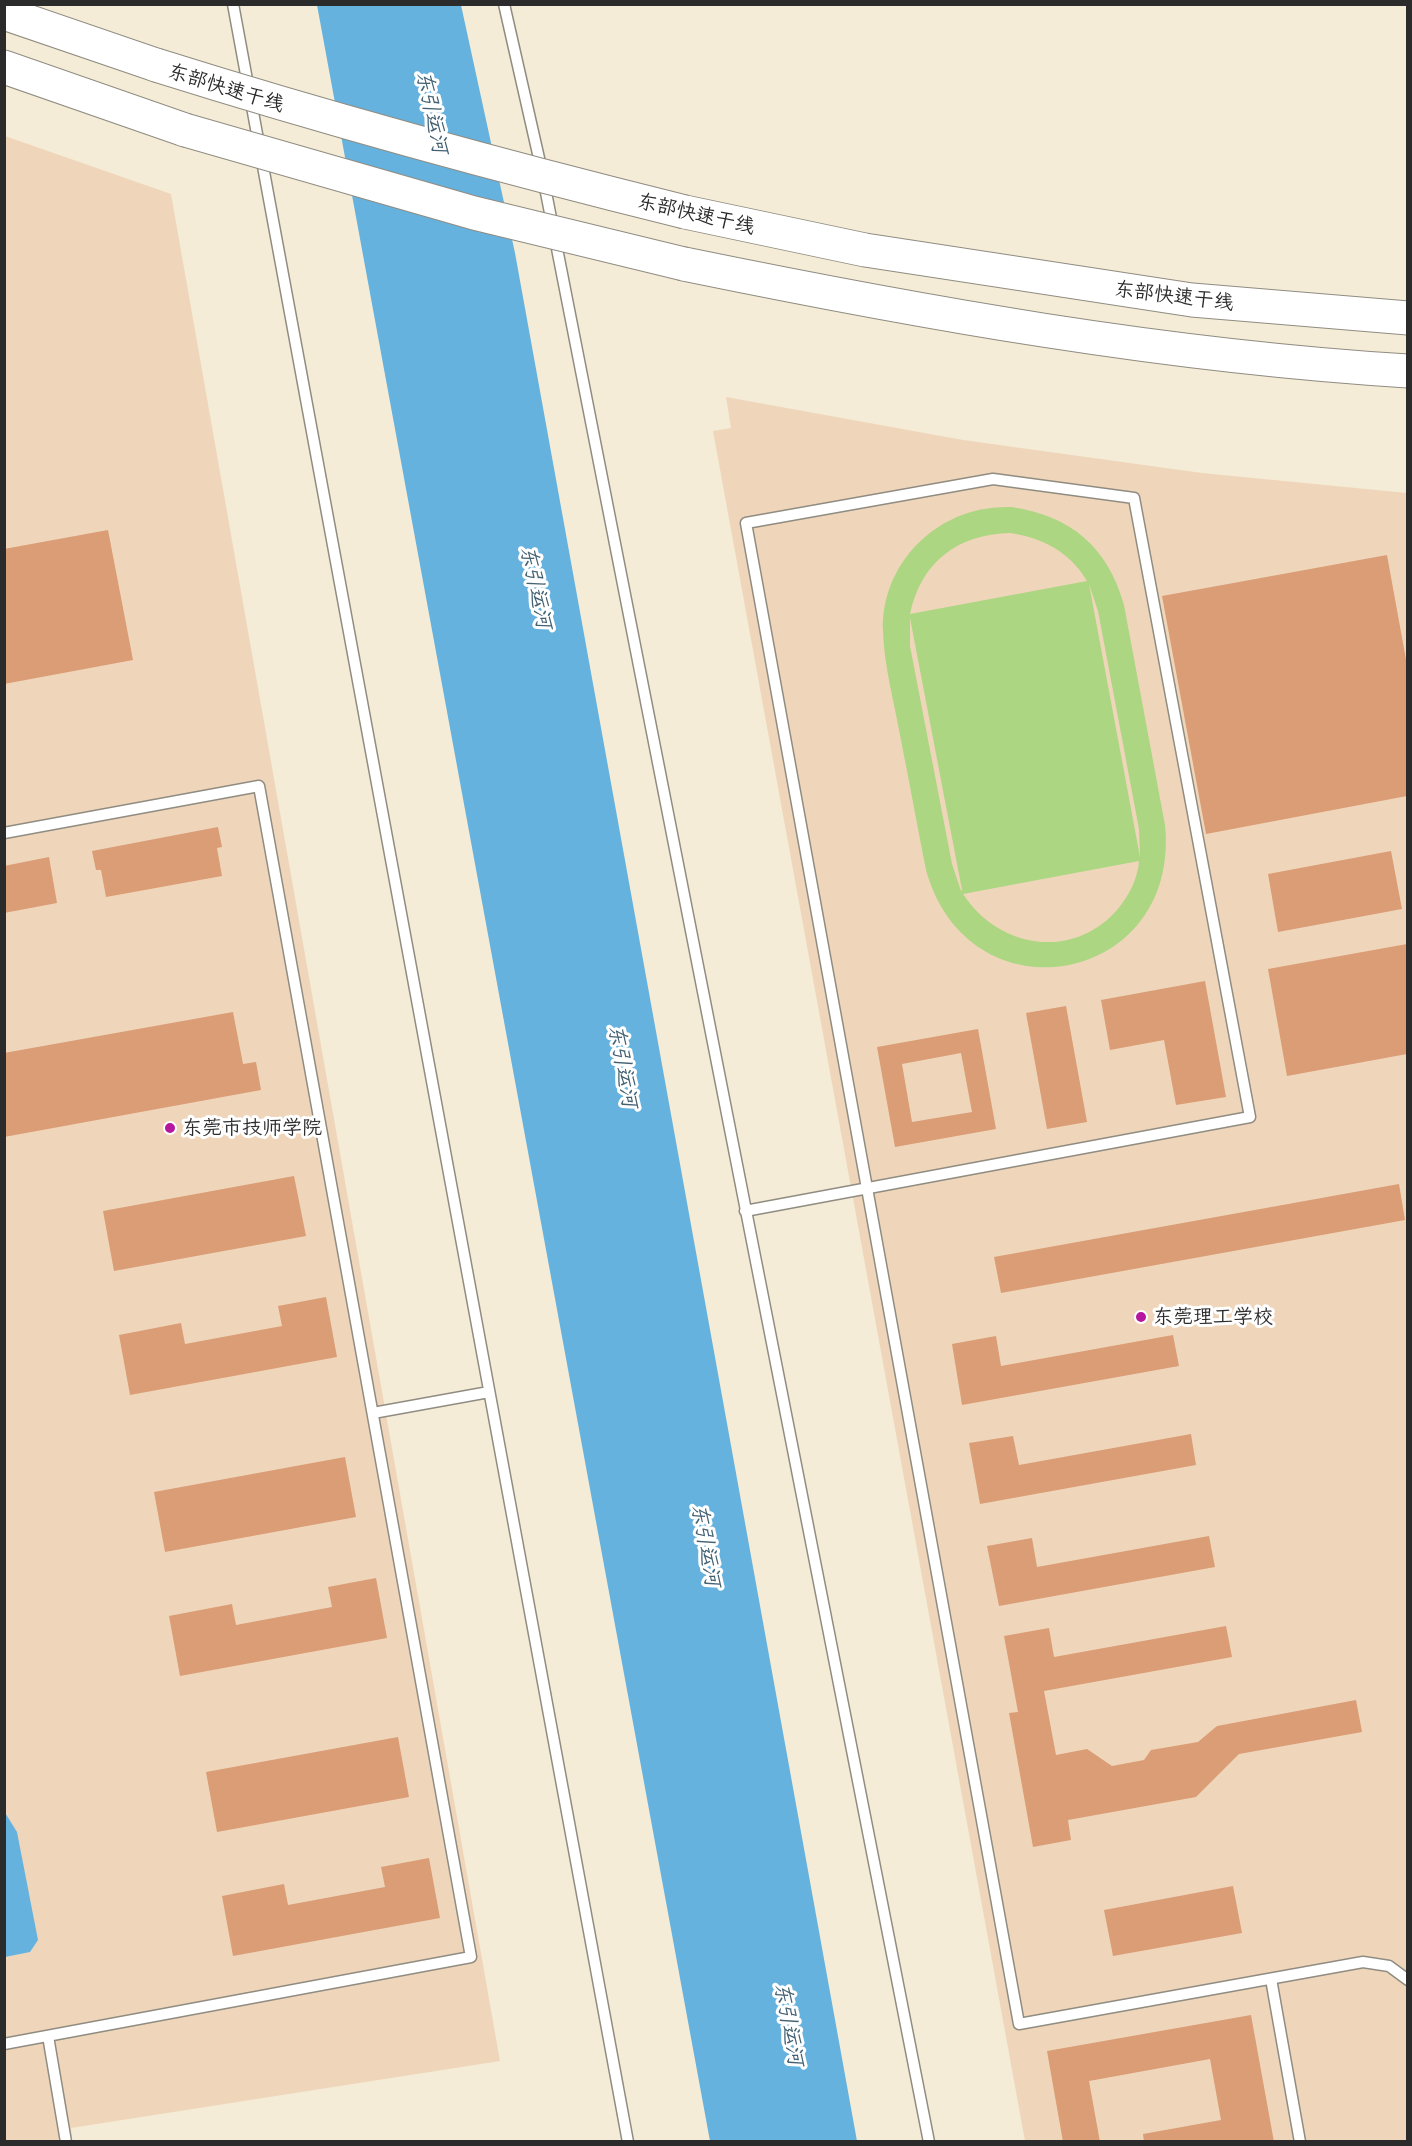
<!DOCTYPE html>
<meta charset="utf-8">
<style>
body{margin:0}
#map{position:relative;width:1412px;height:2146px;overflow:hidden;background:#f4ecd7;font-family:Mali,sans-serif}
canvas{display:block}
.frame{position:absolute;inset:0;border:6px solid #2b2b2b;pointer-events:none}
</style>
<div id="map">
<canvas width="1412" height="2146"></canvas>
<div class="frame"></div>
</div>
<script>
const ctx = document.querySelector('canvas').getContext('2d');
ctx.lineJoin = 'round';
function fill(path, color) {
  ctx.fillStyle = color;
  ctx.fill(path, 'evenodd');
}
function trace(path, color, width, dash) {
  ctx.strokeStyle = color;
  ctx.lineWidth = width;
  ctx.lineCap = dash ? 'butt' : 'round';
  ctx.setLineDash(dash || []);
  ctx.stroke(path);
}
function drawText(font, color, halo, rows, align = 'center') {
  ctx.font = font + ' Mali,"LXGW WenKai TC",sans-serif';
  ctx.lineWidth = 6;
  ctx.setLineDash([]);
  ctx.textBaseline = 'middle';
  ctx.strokeStyle = halo;
  ctx.fillStyle = color;
  for (const [text, x, y, turn = 0] of rows) {
    ctx.save();
    ctx.translate(x, y);
    ctx.rotate((+turn || 0) * Math.PI / 180);
    ctx.textAlign = isNaN(turn) ? turn : align;
    if (halo) ctx.strokeText(text, 0, 0);
    ctx.fillText(text, 0, 0);
    ctx.restore();
  }
}
fill(new Path2D(`
 M 5,136 L 171,194 L 500,2061 L 71,2128 L 72,2141 L 5,2142 Z
 M 726,397 L 963,440 L 1202,473 L 1407,493 L 1407,2141 L 1025,2141 L 713,431 L 731,428 Z`), '#efd6bb');
fill(new Path2D(`
 M 1012,507 C 1071,516 1108,547 1124,605 L 1165,825 C 1181,985 969,1024 926,870 C 917,825 909,780 900,735 C 894,701 884,666 883,631 C 881,576 919,527 971,512 C 984,508 998,507 1012,507 ZM 1010,533 C 1043,538 1070,552 1087,581 L 910,614 C 921,562 958,534 1010,533 ZM 1089,584 L 1098,611 L 1139,829 L 1140,857 ZM 910,618 L 962,890 L 961,891 L 952,864 L 910,646 ZM 1139,861 C 1138,878 1129,896 1117,910 C 1072,961 998,948 963,894 Z`), '#acd681');
fill(new Path2D(`
 M 317,5 L 461,5 L 515,253 L 857,2141 L 710,2141 Z
 M 4,1811 L 17,1832 L 38,1940 L 30,1952 L 5,1957 Z`), '#66b2df');
fill(new Path2D(`
 M 108,530 L 133,660 L 4,684 L 4,549 Z
 M 1387,555 L 1407,665 L 1407,796 L 1206,834 L 1162,596 Z
 M 218,827 L 222,847 L 217,848 L 222,876 L 106,897 L 101,870 L 96,870 L 92,851 Z
 M 1391,851 L 1402,909 L 1278,932 L 1268,874 Z
 M 49,857 L 57,903 L 4,913 L 4,866 Z
 M 1407,944 L 1407,1054 L 1287,1076 L 1268,969 Z
 M 1205,981 L 1226,1097 L 1176,1105 L 1164,1040 L 1110,1050 L 1101,1000 Z
 M 1066,1006 L 1087,1122 L 1047,1129 L 1026,1013 Z
 M 233,1012 L 243,1064 L 256,1062 L 261,1090 L 4,1137 L 4,1053 Z
 M 978,1029 L 996,1129 L 895,1147 L 877,1047 ZM 961,1053 L 972,1112 L 912,1122 L 902,1064 Z
 M 294,1176 L 306,1236 L 114,1271 L 103,1211 Z
 M 1399,1184 L 1405,1220 L 1001,1293 L 994,1257 Z
 M 326,1297 L 337,1357 L 130,1395 L 119,1335 L 181,1323 L 185,1344 L 282,1326 L 278,1306 Z
 M 1173,1335 L 1179,1366 L 962,1405 L 952,1344 L 996,1336 L 1001,1366 Z
 M 1191,1434 L 1196,1465 L 980,1504 L 969,1443 L 1013,1436 L 1019,1465 Z
 M 345,1457 L 356,1517 L 165,1552 L 154,1492 Z
 M 1209,1536 L 1215,1567 L 999,1606 L 987,1546 L 1032,1538 L 1037,1567 Z
 M 376,1578 L 387,1638 L 180,1676 L 169,1616 L 232,1604 L 236,1625 L 332,1607 L 328,1587 Z
 M 1226,1626 L 1232,1657 L 1044,1691 L 1056,1755 L 1087,1749 L 1112,1766 L 1144,1760 L 1151,1750 L 1198,1742 L 1217,1726 L 1356,1700 L 1362,1732 L 1239,1754 L 1196,1797 L 1068,1820 L 1071,1840 L 1033,1847 L 1009,1713 L 1018,1712 L 1004,1636 L 1049,1628 L 1054,1657 Z
 M 398,1737 L 409,1797 L 217,1832 L 206,1772 Z
 M 429,1858 L 440,1918 L 233,1956 L 222,1896 L 284,1884 L 288,1905 L 385,1887 L 381,1867 Z
 M 1233,1886 L 1242,1933 L 1113,1956 L 1104,1910 Z
 M 1251,2015 L 1274,2142 L 1144,2142 L 1143,2134 L 1221,2120 L 1210,2059 L 1089,2081 L 1100,2142 L 1063,2142 L 1047,2051 Z`), '#da9d75');
const lane = new Path2D(`
 M 233,4 L 628,2142
 M 504,4 L 541,167 L 929,2142
 M 4,833 L 259,786 L 471,1957 L 4,2044
 M 745,1211 L 1250,1117 L 1134,498 L 993,479 L 746,523 L 1019,2024 L 1363,1962 L 1389,1966 L 1408,1980
 M 373,1413 L 489,1392
 M 1271,1979 L 1300,2142
 M 48,2036 L 66,2142`);
const highway = new Path2D(`
 M 4,13 L 156,65
 M 4,67 L 185,130
 M 685,212 L 865,250 L 1192,300 L 1408,318
 M 684,264 C 923,313 1164,356 1408,371`);
trace(lane, '#908c81', 13);
trace(highway, '#908c81', 35);
trace(lane, '#fff', 10);
trace(highway, '#fff', 33);
const highwayBridge = new Path2D(`
 M 156,65 C 331,120 507,168 685,212
 M 185,130 L 474,213 L 684,264`);
trace(highwayBridge, '#908c81', 35, []);
trace(highwayBridge, '#fff', 33);
for (const [x, y, r, color] of [
 [170,1128,6,"#b5179e"],
 [1141,1317,6,"#b5179e"]
]) {
  const dot = new Path2D();
  dot.arc(x, y, r, 0, 2 * Math.PI);
  ctx.fillStyle = color;
  ctx.fill(dot);
  trace(dot, '#fff', 2);
}
drawText('20px', '#2b2b2b', '#fff', [
 ["东部快速干线",226,88,17],
 ["东部快速干线",696,214,13],
 ["东部快速干线",1174,296,7]
]);
drawText('20px', '#2b2b2b', '#fff', [
 ["东莞市技师学院",182,1128],
 ["东莞理工学校",1153,1317]
], 'left');
drawText('italic 21px', '#436173', '#fff', [
 ["东引运河",432,112,78],
 ["东引运河",536,587,78],
 ["东引运河",623,1066,80],
 ["东引运河",706,1545,80],
 ["东引运河",789,2024,80]
]);
</script>
